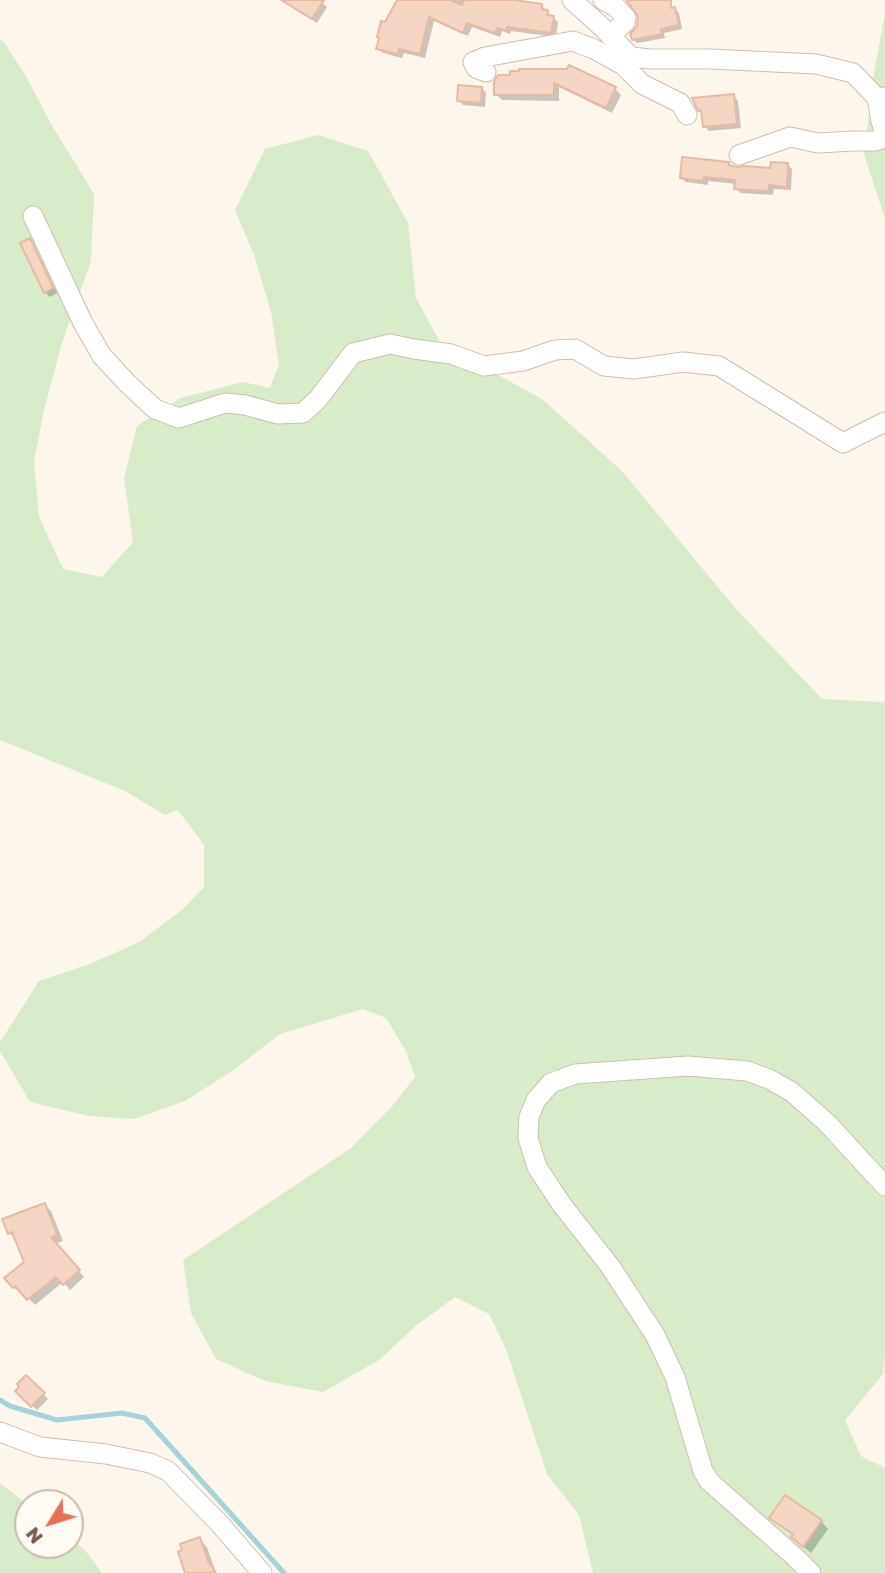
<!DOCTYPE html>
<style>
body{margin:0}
#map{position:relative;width:885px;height:1573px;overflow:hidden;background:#fdf6ec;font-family:"Golos Text",sans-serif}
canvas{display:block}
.north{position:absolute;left:14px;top:1489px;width:70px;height:70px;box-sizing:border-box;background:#fffaf3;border:2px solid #cabbb1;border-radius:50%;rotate:232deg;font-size:19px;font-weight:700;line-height:28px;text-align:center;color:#7a5c4d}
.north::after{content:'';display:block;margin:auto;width:24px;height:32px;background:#e76f51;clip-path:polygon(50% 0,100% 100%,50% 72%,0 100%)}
</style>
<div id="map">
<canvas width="885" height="1573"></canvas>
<div class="north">N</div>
</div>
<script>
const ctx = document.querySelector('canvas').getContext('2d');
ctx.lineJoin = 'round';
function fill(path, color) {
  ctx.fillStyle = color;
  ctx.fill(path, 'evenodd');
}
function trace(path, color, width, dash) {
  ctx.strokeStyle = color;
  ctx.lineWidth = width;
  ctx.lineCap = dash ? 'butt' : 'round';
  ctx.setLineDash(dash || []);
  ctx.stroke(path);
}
fill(new Path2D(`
 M 885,12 L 885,219 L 864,154 L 874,74 Z
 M 0,40 L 4,42 L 27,78 L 51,124 L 94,194 L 91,261 L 62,343 L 44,410 L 34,461 L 39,517 L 63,569 L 102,577 L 133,542 L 124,479 L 137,426 L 180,398 L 243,382 L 270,388 L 279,365 L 271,312 L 254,255 L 235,210 L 265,149 L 318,135 L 368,151 L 408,223 L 416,298 L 441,344 L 542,399 L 622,471 L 735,608 L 822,699 L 882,702 L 885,701 L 885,1355 L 883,1374 L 845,1420 L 861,1456 L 885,1468 L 885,1573 L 593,1573 L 579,1515 L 547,1474 L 506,1349 L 489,1314 L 455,1297 L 417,1325 L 379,1360 L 323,1392 L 265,1381 L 216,1359 L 191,1313 L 183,1260 L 351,1148 L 393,1105 L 415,1077 L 406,1051 L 386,1018 L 363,1009 L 280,1034 L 232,1071 L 185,1101 L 134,1119 L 89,1116 L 30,1102 L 0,1051 L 0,1042 L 39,981 L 90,964 L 139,942 L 183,909 L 204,887 L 204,845 L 178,810 L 165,815 L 125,791 L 0,740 Z
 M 0,1483 L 28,1505 L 28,1545 L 70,1545 L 70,1538 L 85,1550 L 102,1573 L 0,1573 Z`), '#d8ecc9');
fill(new Path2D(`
 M 282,0 L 319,0 L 327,7 L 317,23 Z
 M 399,0 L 520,0 L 518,2 L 541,6 L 558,22 L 556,37 L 511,31 L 510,34 L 502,31 L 500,37 L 472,27 L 468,36 L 434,21 L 425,58 L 404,53 L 402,58 L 383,53 L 378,48 L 386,24 Z
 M 627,0 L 649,0 L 651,14 L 674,9 L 679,13 L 682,29 L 664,33 L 665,38 L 637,43 L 633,39 L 640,21 L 637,9 Z
 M 511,77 L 615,89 L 621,95 L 612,113 L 559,87 L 559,101 L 502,100 L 496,94 Z
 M 482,88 L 486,93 L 485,107 L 463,105 L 459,100 Z
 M 734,96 L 738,101 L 741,128 L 709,131 L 704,126 L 703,113 L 700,110 Z
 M 728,164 L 732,167 L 772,169 L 788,165 L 792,169 L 791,190 L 774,189 L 773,195 L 741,193 L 736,189 L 737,184 L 708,181 L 708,185 L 686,182 L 681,178 Z
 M 29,240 L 34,245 L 57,293 L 50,297 L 45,292 Z
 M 45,1205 L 51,1211 L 63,1241 L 55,1244 L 84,1277 L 70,1290 L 63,1282 L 35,1305 L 22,1291 L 20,1293 L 14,1287 L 26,1262 L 16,1239 L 9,1233 Z
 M 26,1377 L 48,1399 L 37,1410 L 18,1391 Z
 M 771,1517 L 821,1521 L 828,1529 L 811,1553 L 801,1545 L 795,1536 L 779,1525 Z
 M 199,1539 L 207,1547 L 216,1573 L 187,1573 Z`), '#0003');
trace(new Path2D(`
 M 0,1400 L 10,1406 L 57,1420 L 122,1413 L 145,1418 L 284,1573`), '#a5d3da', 5);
const building = new Path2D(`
 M 281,0 L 324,0 L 312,19 Z
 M 397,0 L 450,0 L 462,5 L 464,0 L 514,0 L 542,4 L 542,9 L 548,10 L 547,15 L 554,16 L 551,33 L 507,27 L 506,31 L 497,28 L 495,33 L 467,23 L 463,33 L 429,17 L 420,54 L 399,49 L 398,54 L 376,49 L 379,38 L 377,37 L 381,21 L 385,22 Z
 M 626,0 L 671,0 L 671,8 L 675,7 L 679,25 L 661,29 L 662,34 L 632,40 L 630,34 L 637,26 L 638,16 Z
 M 569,65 L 616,87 L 606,108 L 554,83 L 554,95 L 494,95 L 494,81 L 498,75 L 510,75 L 510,71 L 519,71 L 519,69 L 567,69 Z
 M 458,85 L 482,87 L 481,103 L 457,101 Z
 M 734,94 L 737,124 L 703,127 L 701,110 L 698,111 L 692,98 Z
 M 682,157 L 729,162 L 729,165 L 737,167 L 745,166 L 770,168 L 771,162 L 788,163 L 787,187 L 769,185 L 769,191 L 734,189 L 735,180 L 704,177 L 704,181 L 680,178 Z
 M 30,238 L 53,288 L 44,293 L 20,243 Z
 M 45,1203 L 57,1235 L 51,1237 L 80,1270 L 63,1285 L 56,1277 L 27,1300 L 15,1286 L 13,1288 L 4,1278 L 24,1262 L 12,1232 L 8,1234 L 2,1219 Z
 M 26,1375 L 45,1393 L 31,1407 L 15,1391 L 19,1387 L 17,1384 Z
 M 785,1495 L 822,1520 L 803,1547 L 791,1537 L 793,1534 L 769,1518 Z
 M 200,1537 L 208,1561 L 216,1573 L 185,1573 L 178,1552 L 182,1550 L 180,1544 Z`);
fill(building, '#f3d5c3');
trace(building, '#e6bba3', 2);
const street = new Path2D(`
 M 572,0 L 603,28 L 631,57 L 650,59 L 710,59 L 816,64 L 853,73 L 877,98 L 885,97
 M 603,0 L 615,6 L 626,18 L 625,22 L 610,36
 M 486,72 L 476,68 L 473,62 L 485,57 L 573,41 L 594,49 L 623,65 L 642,84 L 680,103 L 687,115
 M 877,98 L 881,121 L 885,134
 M 739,155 L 790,137 L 818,143 L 854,141 L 875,141 L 881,139 L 885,134
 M 33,216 L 83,323 L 102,356 L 128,384 L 155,409 L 179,418 L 225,403 L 245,405 L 278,414 L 303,413 L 318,399 L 353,353 L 390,344 L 414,349 L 451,354 L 484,366 L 523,361 L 555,350 L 575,349 L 604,366 L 634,369 L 683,362 L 719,366 L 843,443 L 885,422
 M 0,1432 L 40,1447 L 106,1454 L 150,1463 L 168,1471 L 219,1523 L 262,1573
 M 811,1573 L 796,1558 L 709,1481 L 703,1471 L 675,1377 L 655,1335 L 610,1266 L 562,1205 L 537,1167 L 528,1138 L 529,1117 L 536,1100 L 551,1083 L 575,1074 L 688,1066 L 747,1071 L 769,1079 L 792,1092 L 827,1123 L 885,1186`);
trace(street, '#d1beb0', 21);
trace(street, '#fff', 19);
</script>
